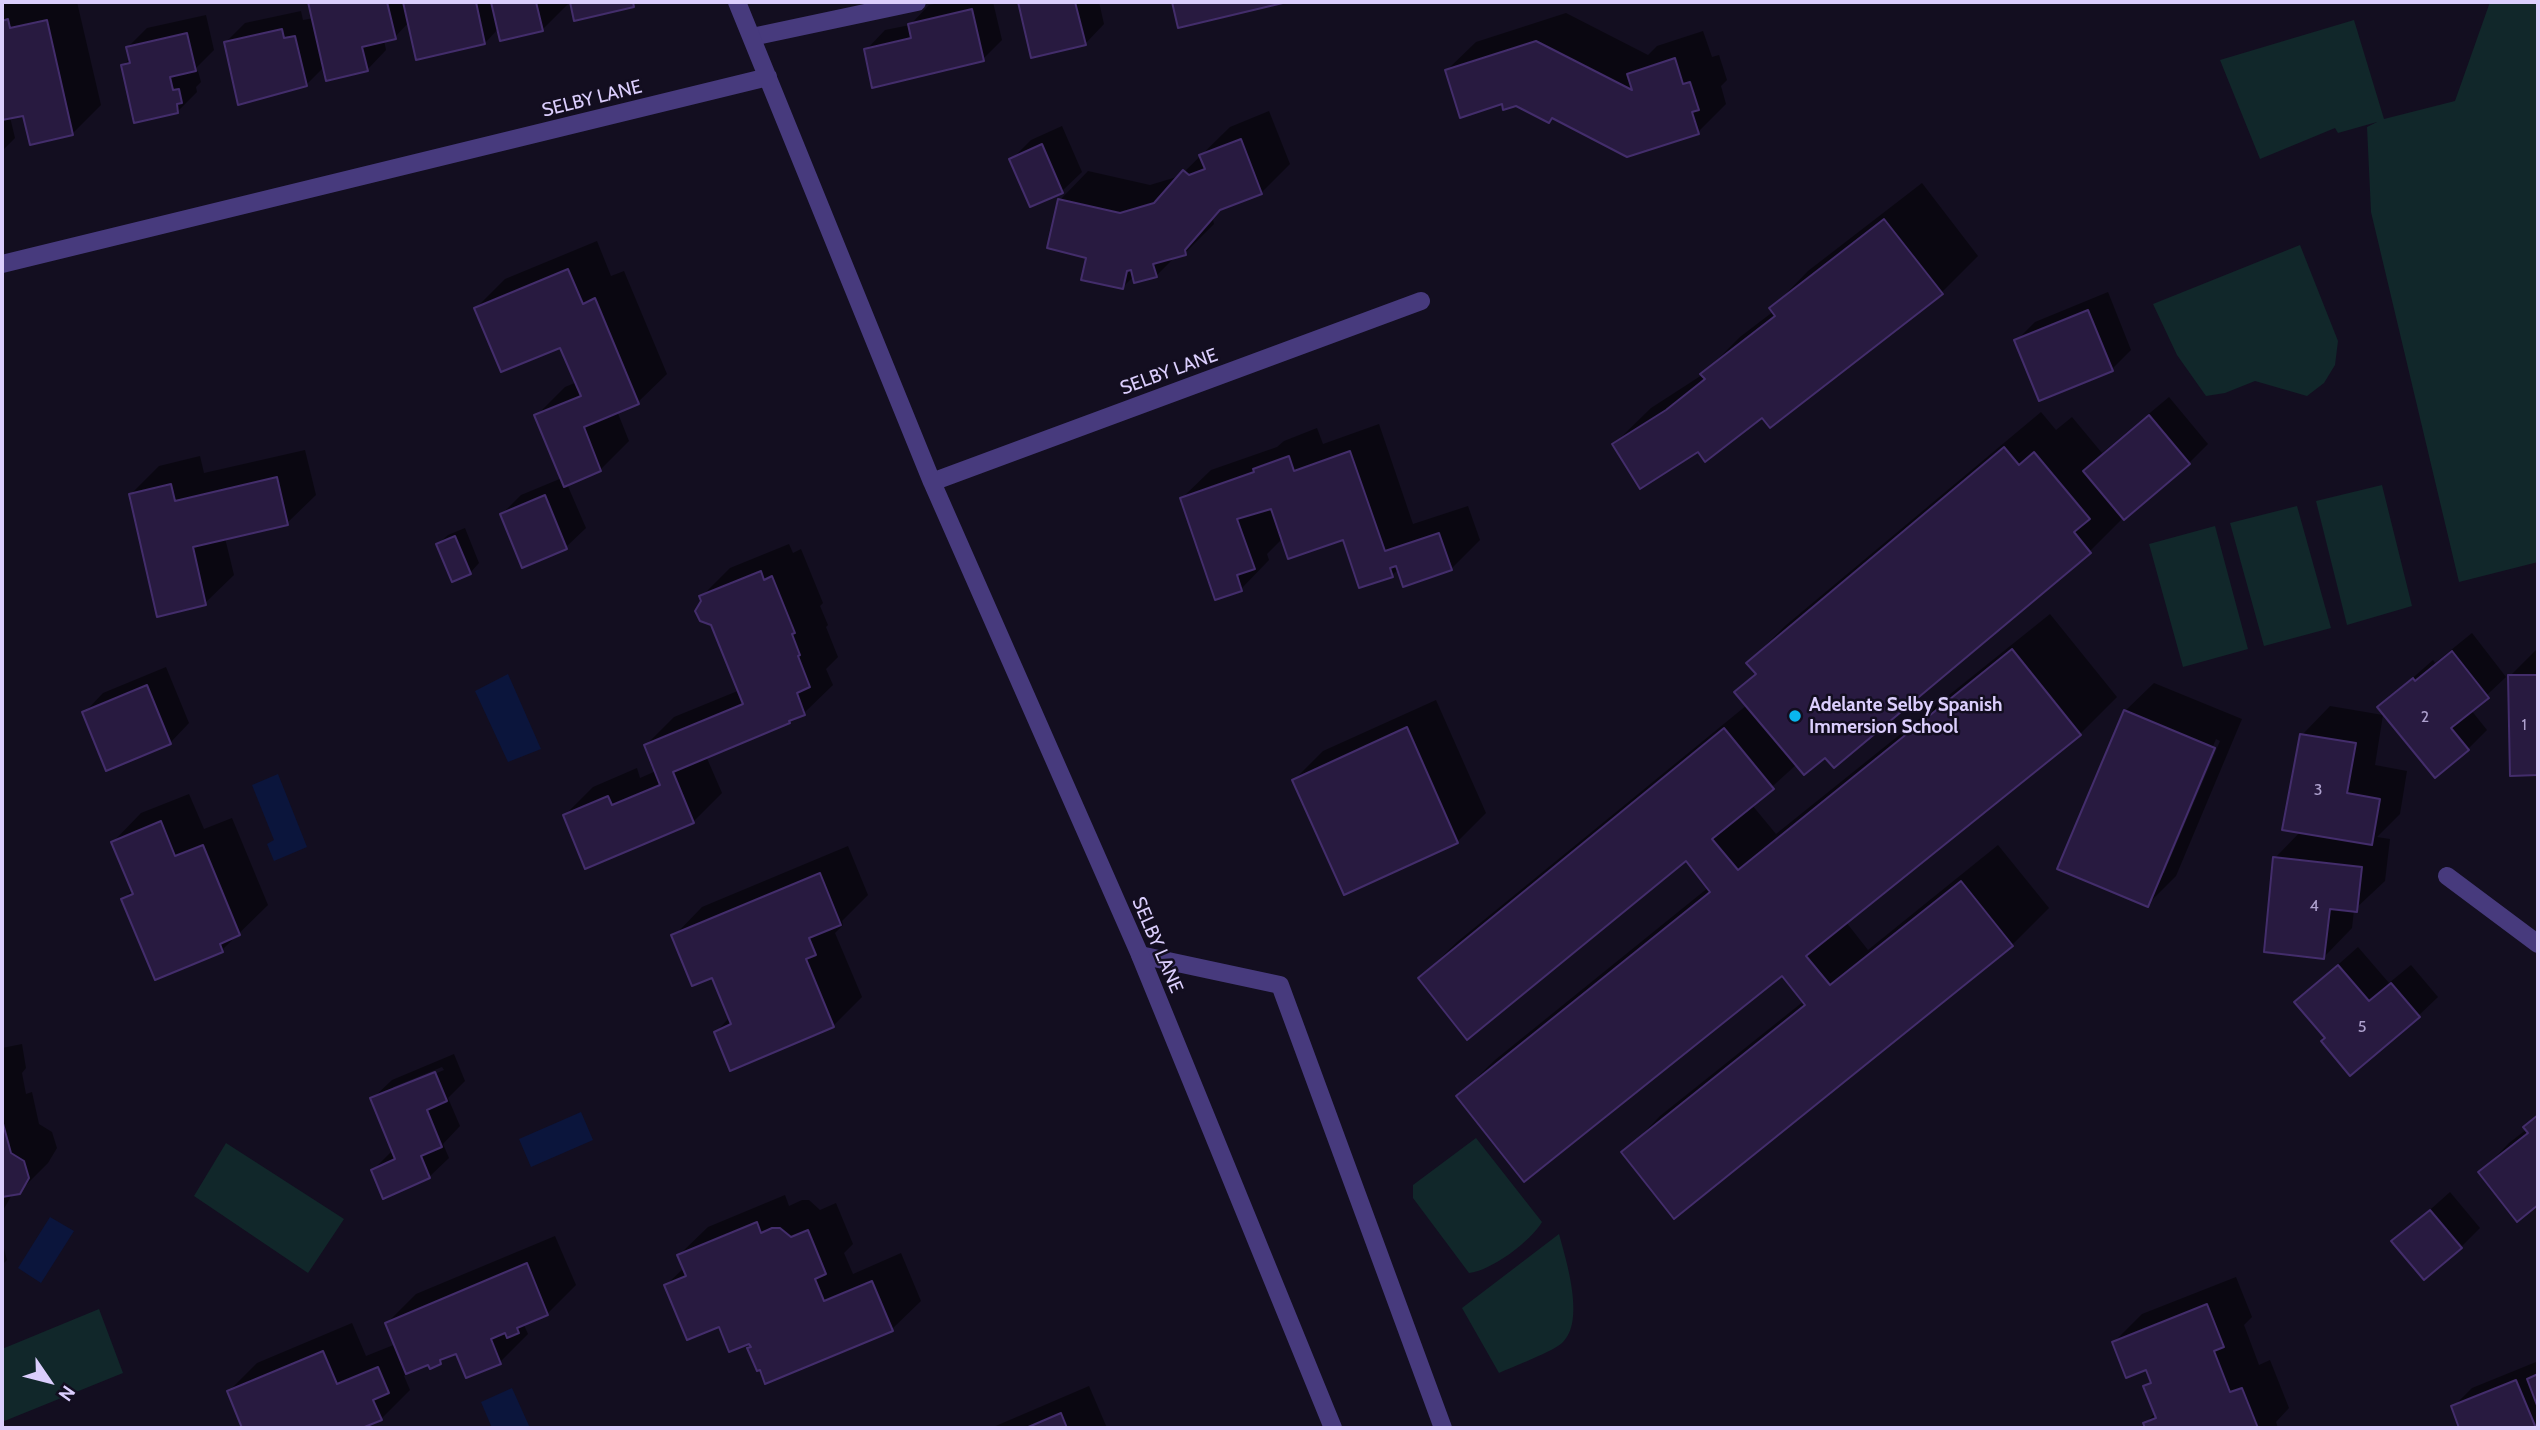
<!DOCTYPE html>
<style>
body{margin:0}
#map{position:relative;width:2540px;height:1430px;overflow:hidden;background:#130e20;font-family:Cabin,sans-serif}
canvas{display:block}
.frame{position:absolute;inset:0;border:4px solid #dbcefd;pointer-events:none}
.north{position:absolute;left:14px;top:1346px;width:70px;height:70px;-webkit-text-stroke:5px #130e20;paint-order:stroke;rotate:125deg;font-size:19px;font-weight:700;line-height:28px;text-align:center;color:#dbcefd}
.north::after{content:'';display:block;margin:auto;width:24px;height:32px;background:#dbcefd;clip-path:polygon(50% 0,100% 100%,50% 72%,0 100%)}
</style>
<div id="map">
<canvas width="2540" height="1430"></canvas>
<div class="frame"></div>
<div class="north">N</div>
</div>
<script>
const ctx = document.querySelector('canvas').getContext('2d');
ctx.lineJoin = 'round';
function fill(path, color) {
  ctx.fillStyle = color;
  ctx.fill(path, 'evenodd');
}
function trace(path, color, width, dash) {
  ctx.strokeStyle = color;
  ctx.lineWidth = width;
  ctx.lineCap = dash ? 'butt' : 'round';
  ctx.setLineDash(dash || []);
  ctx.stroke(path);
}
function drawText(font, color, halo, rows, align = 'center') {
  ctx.font = font + ' Cabin,sans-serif';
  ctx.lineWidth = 5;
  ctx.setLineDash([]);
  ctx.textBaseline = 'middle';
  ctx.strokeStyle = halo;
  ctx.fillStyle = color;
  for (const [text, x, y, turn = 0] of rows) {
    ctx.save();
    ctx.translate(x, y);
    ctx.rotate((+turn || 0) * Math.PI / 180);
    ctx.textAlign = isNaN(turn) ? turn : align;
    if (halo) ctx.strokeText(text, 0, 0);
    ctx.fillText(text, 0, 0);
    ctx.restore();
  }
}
fill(new Path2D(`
 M 2490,2 L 2538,2 L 2538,562 L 2459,582 L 2371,212 L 2367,127 L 2377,122 L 2338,133 L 2335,128 L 2260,159 L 2220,60 L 2354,20 L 2384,119 L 2455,101 Z
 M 2300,245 L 2338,341 L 2335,365 L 2324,383 L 2307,396 L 2255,381 L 2225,393 L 2206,396 L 2177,355 L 2153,304 Z
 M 2382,485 L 2412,606 L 2347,625 L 2316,501 Z
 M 2297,506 L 2331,628 L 2264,646 L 2230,523 Z
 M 2215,526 L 2248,649 L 2183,667 L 2149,544 Z
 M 1476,1138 L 1542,1222 C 1531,1241 1491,1271 1469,1273 L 1413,1198 L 1413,1185 Z
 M 226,1143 L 344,1219 L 308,1273 L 194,1196 Z
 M 1559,1234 C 1566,1260 1586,1322 1562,1343 C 1554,1351 1512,1367 1499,1373 L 1462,1308 Z
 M 99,1309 L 123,1373 L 2,1422 L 2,1349 Z`), '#11272a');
fill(new Path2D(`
 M 508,674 L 541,749 L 508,762 L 475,691 Z
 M 278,774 L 307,847 L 274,861 L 267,844 L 274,840 L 252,785 Z
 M 581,1112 L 593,1140 L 531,1167 L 519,1139 Z
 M 50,1217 L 74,1231 L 41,1283 L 18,1268 Z
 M 512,1388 L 530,1428 L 492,1428 L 481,1402 Z`), '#0b153c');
fill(new Path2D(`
 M 4,2 L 77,2 L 101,105 L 72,134 L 25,114 L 10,117 L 15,138 L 2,151 Z
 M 310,2 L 570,2 L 542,30 L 499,28 L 485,43 L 409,22 L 395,37 L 384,40 L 386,50 L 367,70 L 325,66 L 306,85 L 226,42 L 245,23 L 301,11 L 303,20 L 314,18 Z
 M 945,2 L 993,2 L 1002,40 L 983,59 L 866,50 L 885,30 L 910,25 L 929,5 Z
 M 1022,2 L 1099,2 L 1104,24 L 1085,44 Z
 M 1174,2 L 1279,2 L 1179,25 Z
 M 1566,13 L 1648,55 L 1657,46 L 1703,31 L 1712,57 L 1719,55 L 1727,80 L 1721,86 L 1726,104 L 1698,132 L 1553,117 L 1503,102 L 1447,70 L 1476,42 Z
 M 206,15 L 214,50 L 192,72 L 198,71 L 201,82 L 196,87 L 197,92 L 177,112 L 123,66 L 130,58 L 128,47 L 147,28 Z
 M 1269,111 L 1290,164 L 1261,193 L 1224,207 L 1213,220 L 1214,224 L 1185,253 L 1177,255 L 1156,276 L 1134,276 L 1122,288 L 1088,256 L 1060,200 L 1088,171 L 1150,185 L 1180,176 L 1230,127 Z
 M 1062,126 L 1082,172 L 1062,191 L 1031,205 L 1011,160 L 1031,140 Z
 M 1922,183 L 1978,256 L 1941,293 L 1762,416 L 1698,450 L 1614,444 L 1651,408 L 1702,375 L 1740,337 L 1774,311 L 1772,308 L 1808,271 Z
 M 597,241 L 611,276 L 624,271 L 667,374 L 638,402 L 617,411 L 629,441 L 600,470 L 567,484 L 586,528 L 566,547 L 523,565 L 502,514 L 521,495 L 562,478 L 536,416 L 565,387 L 577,382 L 561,346 L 476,308 L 505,279 Z
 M 2108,292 L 2131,350 L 2112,369 L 2016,341 L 2035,322 Z
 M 2169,397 L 2208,444 L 2189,463 L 2123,518 L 2090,551 L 1834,766 L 1825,755 L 1797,764 L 1752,805 L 1776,834 L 2050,614 L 2117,697 L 2080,734 L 1846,922 L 1868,950 L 1998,845 L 2049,908 L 2012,945 L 1624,1153 L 1660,1116 L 1804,1001 L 1782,974 L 1458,1096 L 1495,1060 L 1709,887 L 1686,859 L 1420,978 L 1457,942 L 1747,705 L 1737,692 L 1756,672 L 1748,663 L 1785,626 L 2041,412 L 2056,430 L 2072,417 L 2102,453 Z
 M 1379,424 L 1413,524 L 1468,506 L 1480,540 L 1451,569 L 1399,569 L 1392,575 L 1361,586 L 1345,537 L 1283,538 L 1267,554 L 1269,560 L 1241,589 L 1182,498 L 1211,470 L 1277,447 L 1284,441 L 1317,428 L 1323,444 Z
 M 305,450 L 316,495 L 287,523 L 225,538 L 234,575 L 205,603 L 131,494 L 159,466 L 200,456 L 204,473 Z
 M 465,528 L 479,563 L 470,573 L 438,544 L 448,535 Z
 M 789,544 L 793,553 L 801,549 L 823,603 L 820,606 L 828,625 L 826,627 L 838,657 L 826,669 L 833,685 L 804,713 L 789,721 L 706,756 L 722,793 L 693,822 L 565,815 L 593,787 L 637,768 L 640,778 L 656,771 L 646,745 L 674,717 L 740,690 L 701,597 L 730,568 Z
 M 2472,633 L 2506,677 L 2471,710 L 2487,730 L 2468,749 L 2380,707 L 2433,660 L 2435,663 Z
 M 2538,648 L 2538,773 L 2511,774 L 2510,676 Z
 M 166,667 L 189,723 L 170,743 L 84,713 L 103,693 Z
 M 2154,683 L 2242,719 L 2176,876 L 2147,905 L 2125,711 ZM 2216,739 L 2220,741 L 2164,873 L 2160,873 Z
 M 1436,700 L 1486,813 L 1457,842 L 1294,780 L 1323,751 Z
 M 2330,706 L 2383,715 L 2375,765 L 2407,771 L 2400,814 L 2377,837 L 2390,839 L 2385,881 L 2354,910 L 2352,928 L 2324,957 L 2275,858 L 2301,831 L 2302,735 Z
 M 189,794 L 204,829 L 232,818 L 268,905 L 222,950 L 123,899 L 133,890 L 113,842 L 141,813 Z
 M 848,846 L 868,895 L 842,921 L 843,925 L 835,933 L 862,997 L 833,1026 L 716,1032 L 730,1017 L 713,976 L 674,936 L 702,907 Z
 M 2358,947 L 2389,983 L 2411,965 L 2438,997 L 2418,1016 L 2327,1038 L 2296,1002 Z
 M 22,1044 L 26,1068 L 22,1073 L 26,1094 L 32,1092 L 39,1124 L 52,1132 L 57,1148 L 48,1163 L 19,1192 L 13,1193 L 2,1212 L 2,1048 Z
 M 454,1054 L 465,1081 L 448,1098 L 460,1126 L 443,1144 L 449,1158 L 429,1177 L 373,1170 L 393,1150 L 372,1099 L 392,1080 ZM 442,1067 L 444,1070 L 393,1091 L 393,1087 Z
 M 2538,1114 L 2538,1203 L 2518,1219 L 2481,1172 L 2509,1143 L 2527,1129 L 2525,1127 Z
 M 2450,1192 L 2480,1228 L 2461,1247 L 2394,1242 Z
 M 785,1195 L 789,1206 L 802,1200 L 809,1200 L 820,1210 L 836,1203 L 853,1244 L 844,1253 L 853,1274 L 901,1253 L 921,1301 L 892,1329 L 752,1346 L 750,1342 L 720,1325 L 666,1285 L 684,1268 L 679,1255 L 708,1227 Z
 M 555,1236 L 576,1285 L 547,1314 L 524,1325 L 528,1334 L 500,1362 L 457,1351 L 448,1355 L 440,1363 L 429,1363 L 408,1371 L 404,1376 L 410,1390 L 381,1419 L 358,1428 L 244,1428 L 229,1391 L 257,1363 L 352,1323 L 366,1356 L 396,1344 L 387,1323 L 416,1294 Z
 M 2,1241 L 7,1260 L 2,1265 Z
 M 2236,1277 L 2252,1317 L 2244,1325 L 2259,1365 L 2270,1360 L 2289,1408 L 2276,1422 L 2278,1428 L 2147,1428 L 2145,1423 L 2156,1413 L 2145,1387 L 2152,1380 L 2147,1367 L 2114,1342 L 2142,1314 Z
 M 2536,1362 L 2538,1368 L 2538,1428 L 2461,1428 L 2453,1407 L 2472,1388 Z
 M 1089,1386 L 1107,1428 L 991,1428 Z`), '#0007');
const building = new Path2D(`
 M 308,2 L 387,2 L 396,39 L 362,47 L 368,71 L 326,81 Z
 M 403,2 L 476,2 L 485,44 L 416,60 Z
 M 491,2 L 536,2 L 543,31 L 500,41 Z
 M 570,2 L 633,2 L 634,7 L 574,21 Z
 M 1018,2 L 1075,2 L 1086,45 L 1031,58 Z
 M 1172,2 L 1287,2 L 1178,28 Z
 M 972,9 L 984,61 L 872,88 L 864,49 L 911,38 L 908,24 Z
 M 8,19 L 10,28 L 47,20 L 73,135 L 30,145 L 23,116 L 2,120 L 2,21 Z
 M 282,29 L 284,38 L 295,36 L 307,86 L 238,105 L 224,42 Z
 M 187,33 L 196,71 L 170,77 L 173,90 L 179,89 L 182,103 L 177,104 L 178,113 L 134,123 L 121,65 L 130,63 L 126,47 Z
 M 1536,41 L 1632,90 L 1627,74 L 1675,58 L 1683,84 L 1690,82 L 1699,110 L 1692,112 L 1699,134 L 1627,157 L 1552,118 L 1549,123 L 1516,106 L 1503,110 L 1502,104 L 1460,118 L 1445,70 Z
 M 1241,139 L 1262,194 L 1220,210 L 1185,250 L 1186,255 L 1153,264 L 1157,277 L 1134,283 L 1131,270 L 1127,271 L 1123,289 L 1081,280 L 1086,258 L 1047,248 L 1058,199 L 1120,213 L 1154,203 L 1183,170 L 1189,175 L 1205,169 L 1199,155 Z
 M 1042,144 L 1063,193 L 1030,207 L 1009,159 Z
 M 1884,219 L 1943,294 L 1770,428 L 1762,418 L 1705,462 L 1698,452 L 1640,489 L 1612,444 L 1666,410 L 1705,379 L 1700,374 L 1775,316 L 1769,308 Z
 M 568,269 L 583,304 L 595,298 L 639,404 L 584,427 L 601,471 L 564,487 L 534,415 L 581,396 L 560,348 L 501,372 L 474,308 Z
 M 2088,310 L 2113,371 L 2039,401 L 2014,340 Z
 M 2149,415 L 2190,464 L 2124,520 L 2083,471 Z
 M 2004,447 L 2019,465 L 2034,452 L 2090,519 L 2074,532 L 2091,553 L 1834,768 L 1825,758 L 1804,775 L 1734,692 L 1756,674 L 1746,663 Z
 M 1350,451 L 1385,551 L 1439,533 L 1452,570 L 1403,587 L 1396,566 L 1390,568 L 1393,577 L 1359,588 L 1343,540 L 1288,559 L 1271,509 L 1237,519 L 1255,569 L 1237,575 L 1242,591 L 1215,600 L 1180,498 L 1254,472 L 1253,469 L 1289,456 L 1294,471 Z
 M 277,477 L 288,525 L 193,547 L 206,605 L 157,617 L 129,494 L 171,484 L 175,501 Z
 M 545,495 L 567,549 L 522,568 L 500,514 Z
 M 455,536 L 471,574 L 452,582 L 436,544 Z
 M 761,571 L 764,580 L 772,576 L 795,633 L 792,634 L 800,655 L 798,656 L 810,687 L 797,693 L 805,715 L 789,721 L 790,723 L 673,772 L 694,823 L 585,869 L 563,815 L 608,796 L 612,805 L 660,785 L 644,745 L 743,704 L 711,625 L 700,621 L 695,611 L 701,601 L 699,596 Z
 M 2012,649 L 2081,735 L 1806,956 L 1830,985 L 1961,881 L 2013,946 L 1674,1219 L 1621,1152 L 1805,1005 L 1782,976 L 1524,1182 L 1456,1096 L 1710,892 L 1686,861 L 1467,1040 L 1418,978 L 1724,728 L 1774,789 L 1712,839 L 1738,870 Z
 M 2452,651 L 2489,698 L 2451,728 L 2469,750 L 2435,778 L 2377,707 L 2413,678 L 2415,681 Z
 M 2508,675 L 2538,675 L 2538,775 L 2510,776 Z
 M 147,685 L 171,744 L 106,771 L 82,712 Z
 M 2124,710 L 2215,748 L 2148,907 L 2057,869 Z
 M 1407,727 L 1458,843 L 1344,895 L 1292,780 Z
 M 2300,734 L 2356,743 L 2347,793 L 2380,799 L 2372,845 L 2282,830 Z
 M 161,821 L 175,856 L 203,845 L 240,935 L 220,944 L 223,952 L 155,980 L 121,899 L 133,894 L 111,842 Z
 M 2273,857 L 2362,867 L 2357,912 L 2330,909 L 2324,959 L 2264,952 Z
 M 820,873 L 841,925 L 809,938 L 816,955 L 806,959 L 834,1027 L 730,1071 L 714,1032 L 731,1024 L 712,978 L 692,986 L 671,935 Z
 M 2338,965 L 2369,1001 L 2391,983 L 2420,1017 L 2350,1076 L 2321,1041 L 2325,1038 L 2294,1002 Z
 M 435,1072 L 447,1101 L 427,1110 L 442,1147 L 421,1156 L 430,1178 L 383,1199 L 371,1170 L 395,1159 L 370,1098 Z
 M 2538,1115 L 2538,1205 L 2517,1222 L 2478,1172 L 2528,1133 L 2523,1127 Z
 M 2,1120 L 11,1153 L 24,1161 L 29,1178 L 20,1194 L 2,1197 Z
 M 2430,1210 L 2462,1248 L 2424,1280 L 2391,1241 Z
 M 757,1222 L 761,1233 L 772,1228 L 780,1228 L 791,1237 L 808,1230 L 826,1274 L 815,1279 L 824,1301 L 872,1281 L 893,1331 L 765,1384 L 760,1370 L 757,1371 L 747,1348 L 751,1347 L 749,1344 L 729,1352 L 719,1327 L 687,1340 L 664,1285 L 686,1276 L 677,1255 Z
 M 527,1263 L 548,1315 L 517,1328 L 519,1333 L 507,1338 L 505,1333 L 491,1339 L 501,1364 L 466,1378 L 456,1354 L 440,1360 L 441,1364 L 430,1369 L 428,1365 L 406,1374 L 385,1323 Z
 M 2207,1304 L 2224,1347 L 2214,1351 L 2230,1392 L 2242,1388 L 2258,1428 L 2145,1428 L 2143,1423 L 2156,1418 L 2143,1386 L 2151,1383 L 2146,1370 L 2126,1378 L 2112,1342 Z
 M 323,1351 L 337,1384 L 378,1367 L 389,1393 L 373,1400 L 382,1420 L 362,1428 L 242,1428 L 227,1391 Z
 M 2538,1374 L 2538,1408 L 2527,1379 Z
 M 2516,1380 L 2536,1428 L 2459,1428 L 2451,1406 Z
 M 1061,1413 L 1067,1428 L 1026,1428 Z`);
fill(building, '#281a40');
trace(building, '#432d6b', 2);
trace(new Path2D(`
 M 752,37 L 917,2
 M 1140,955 L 1280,985 L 1443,1428`), '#473a7d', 18);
trace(new Path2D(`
 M 737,2 L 932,482 L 1140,955 L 1333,1428
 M 2,264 L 768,77
 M 932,482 L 1421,301
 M 2447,876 L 2538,944`), '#473a7d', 18);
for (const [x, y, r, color] of [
 [1795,716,7,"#09b6ef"]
]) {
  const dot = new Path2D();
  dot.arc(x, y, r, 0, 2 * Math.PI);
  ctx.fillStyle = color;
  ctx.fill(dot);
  trace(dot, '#130e20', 2.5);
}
drawText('16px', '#aea1ce', null, [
 ["2",2425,717],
 ["1",2524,725],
 ["3",2318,790],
 ["4",2314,906],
 ["5",2362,1027]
]);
drawText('19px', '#dbcefd', '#130e20', [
 ["SELBY LANE",592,99,-14],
 ["SELBY LANE",1169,372,-20],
 ["SELBY LANE",1157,945,67]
]);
drawText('bold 19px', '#dbcefd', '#130e20', [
 ["Adelante Selby Spanish",1809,705],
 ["Immersion School",1809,727]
], 'left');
</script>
